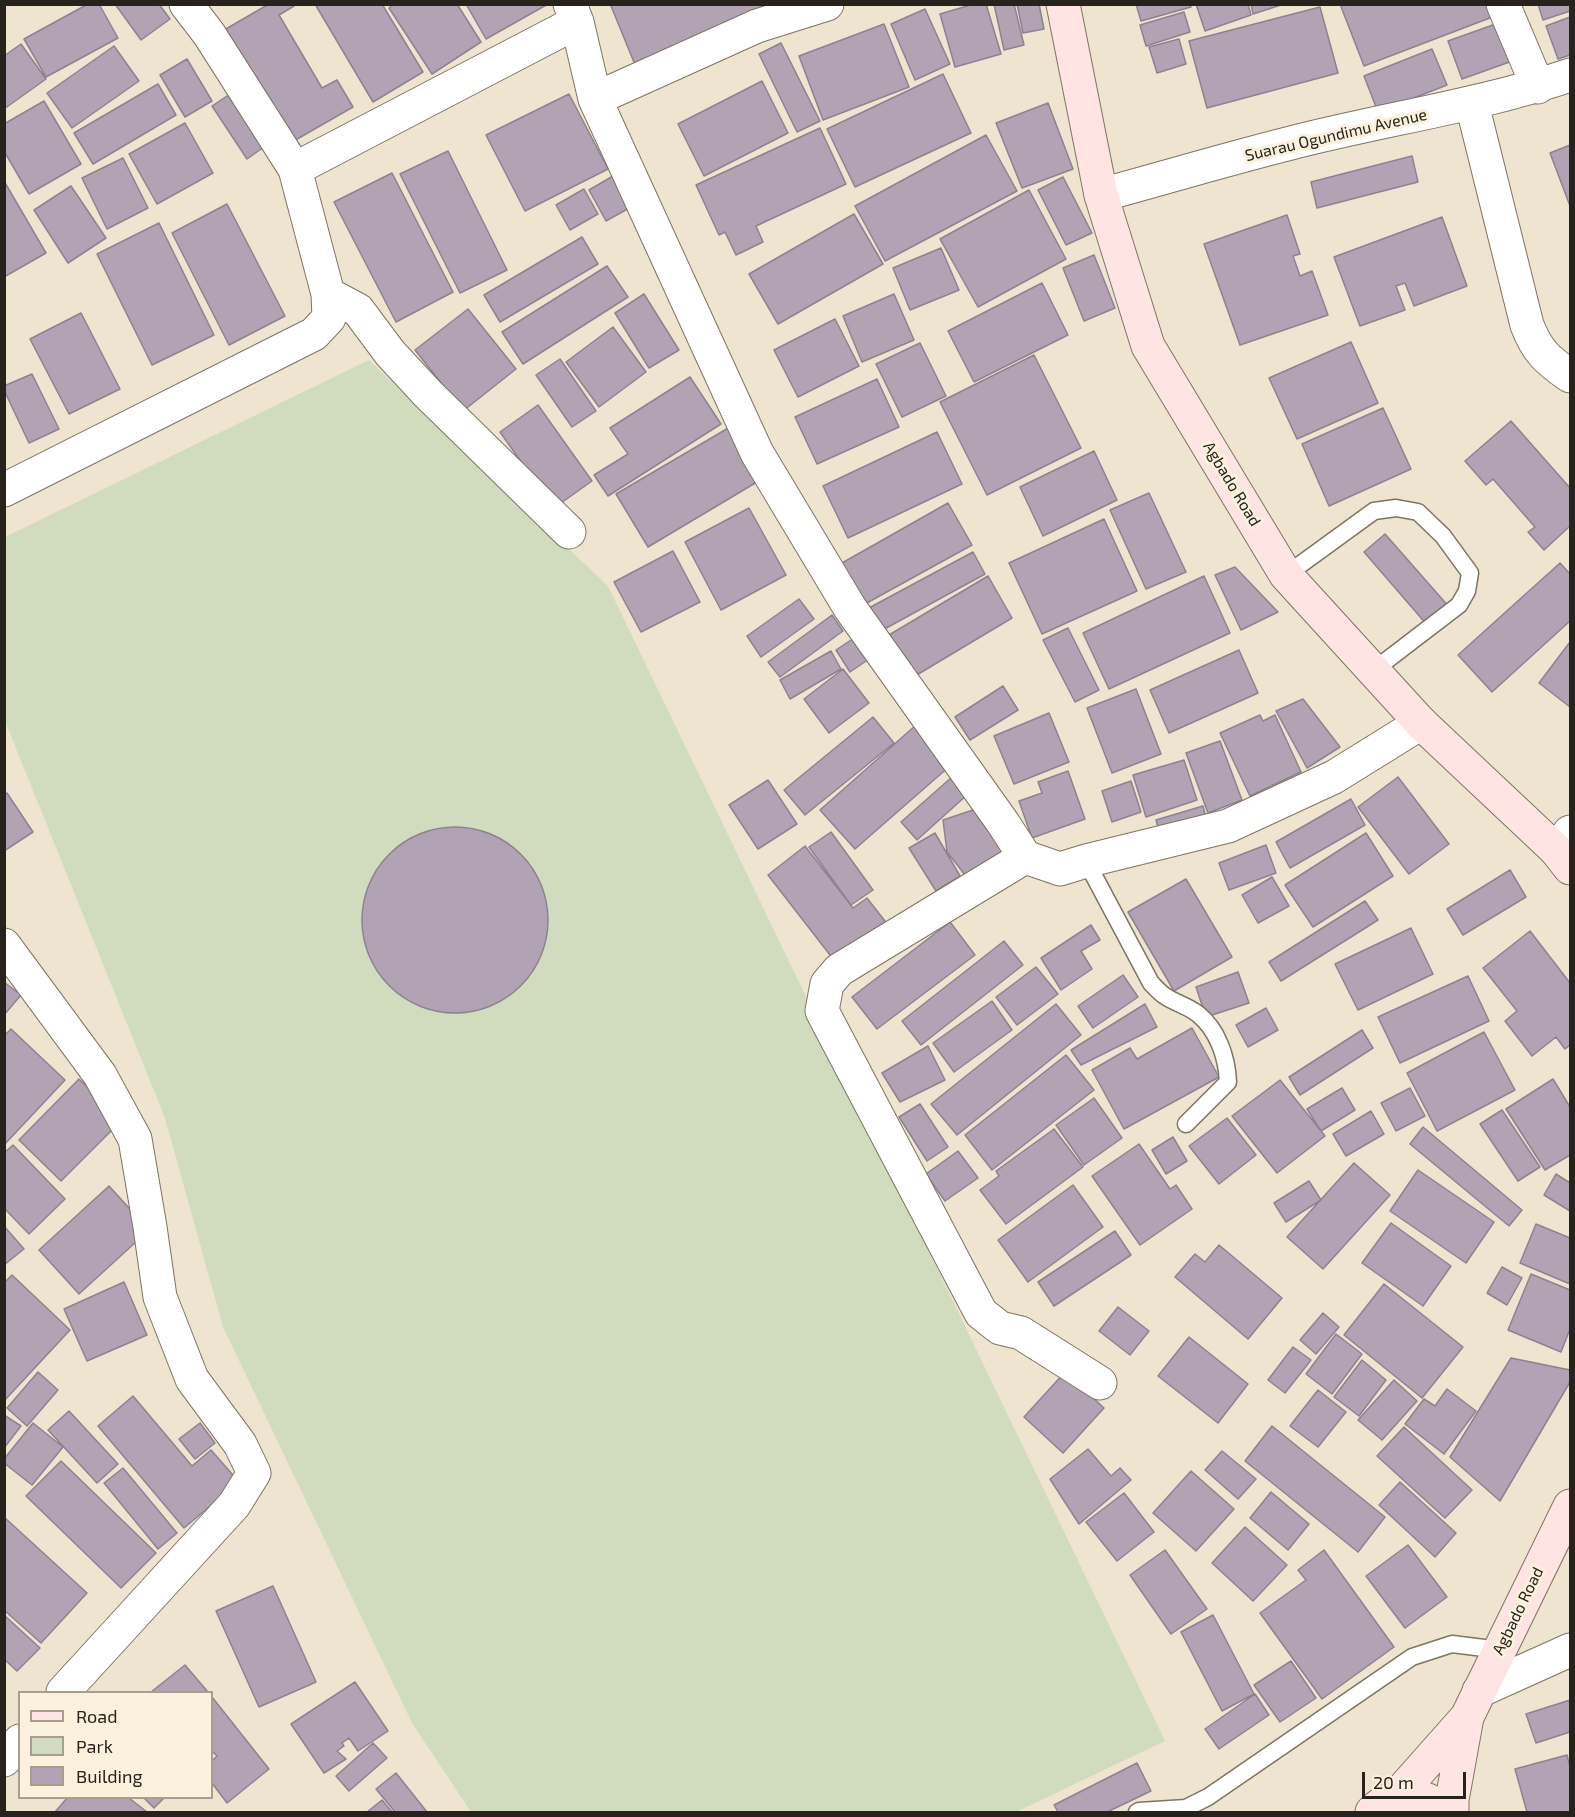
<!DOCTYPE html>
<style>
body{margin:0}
#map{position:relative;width:1575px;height:1817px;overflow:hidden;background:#eee4d0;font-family:"Exo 2",sans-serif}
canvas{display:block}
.frame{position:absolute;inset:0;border:6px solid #27231c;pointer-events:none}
.legend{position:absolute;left:18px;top:1691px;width:195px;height:108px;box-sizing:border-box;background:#fbf1dd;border:2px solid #a69f90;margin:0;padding:8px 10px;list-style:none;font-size:18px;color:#27231c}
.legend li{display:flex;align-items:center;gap:12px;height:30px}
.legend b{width:30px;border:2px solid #a69f90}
.scale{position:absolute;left:1362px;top:1772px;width:104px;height:27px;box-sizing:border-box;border:3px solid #27231c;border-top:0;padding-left:8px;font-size:18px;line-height:21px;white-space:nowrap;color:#27231c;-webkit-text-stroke:4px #fbf1dd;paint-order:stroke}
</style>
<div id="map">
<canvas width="1575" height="1817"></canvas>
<div class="frame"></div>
<ul class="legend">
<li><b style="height:8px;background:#fee4e2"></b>Road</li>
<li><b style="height:16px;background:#d1dcbe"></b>Park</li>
<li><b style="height:16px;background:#b1a3b4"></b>Building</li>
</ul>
<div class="scale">20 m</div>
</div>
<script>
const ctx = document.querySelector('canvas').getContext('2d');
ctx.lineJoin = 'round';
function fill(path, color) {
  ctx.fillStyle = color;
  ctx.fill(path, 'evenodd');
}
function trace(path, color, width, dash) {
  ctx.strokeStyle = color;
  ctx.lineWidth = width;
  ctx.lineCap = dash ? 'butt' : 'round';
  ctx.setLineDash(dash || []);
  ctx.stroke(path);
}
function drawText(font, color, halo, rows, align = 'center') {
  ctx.font = font + ' "Exo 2",sans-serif';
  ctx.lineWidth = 6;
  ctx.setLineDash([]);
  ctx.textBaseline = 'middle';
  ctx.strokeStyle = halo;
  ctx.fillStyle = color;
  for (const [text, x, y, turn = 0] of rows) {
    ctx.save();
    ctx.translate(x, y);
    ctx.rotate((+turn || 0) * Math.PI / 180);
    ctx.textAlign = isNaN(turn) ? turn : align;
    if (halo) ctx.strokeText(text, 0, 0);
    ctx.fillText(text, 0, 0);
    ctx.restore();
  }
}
fill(new Path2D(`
 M 369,360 L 608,586 L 1165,1741 L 1016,1812 L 471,1812 L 412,1723 L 223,1327 L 165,1118 L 5,721 L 5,537 Z`), '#d1dcbe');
const building = new Path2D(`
 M 88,4 L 99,4 L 118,38 L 46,77 L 24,39 Z
 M 115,4 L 159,4 L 170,19 L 141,40 Z
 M 269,4 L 293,4 L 294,6 L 279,15 L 322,88 L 337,80 L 353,107 L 285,146 L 219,33 Z
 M 315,4 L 382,4 L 423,72 L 373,102 Z
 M 394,4 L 457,4 L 481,42 L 432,74 L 389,8 Z
 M 466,4 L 548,4 L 486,39 Z
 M 615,4 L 775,4 L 638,72 L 611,6 Z
 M 974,4 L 986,4 L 1001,54 L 955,67 L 940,14 Z
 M 994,4 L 1014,4 L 1024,45 L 1004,50 Z
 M 1017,4 L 1039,4 L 1044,29 L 1023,33 Z
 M 1136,4 L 1190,4 L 1191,7 L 1141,21 Z
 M 1196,4 L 1248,4 L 1251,15 L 1205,31 Z
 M 1251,4 L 1284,4 L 1253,14 Z
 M 1340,4 L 1491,4 L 1495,16 L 1364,66 Z
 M 1538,4 L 1570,4 L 1570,11 L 1543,20 Z
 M 1320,7 L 1338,73 L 1207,108 L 1189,41 Z
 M 925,9 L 950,64 L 915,80 L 891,24 Z
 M 1184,12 L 1190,32 L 1146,46 L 1140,25 Z
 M 1570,17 L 1570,55 L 1558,59 L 1546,26 Z
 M 1504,21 L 1518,59 L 1462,79 L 1448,41 Z
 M 884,24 L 909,87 L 823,120 L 799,56 Z
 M 1179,39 L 1186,64 L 1157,73 L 1149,47 Z
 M 781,43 L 820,121 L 797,132 L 759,54 Z
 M 21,44 L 46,79 L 4,109 L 4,56 Z
 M 114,46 L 139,81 L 72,128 L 47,93 Z
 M 1432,49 L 1447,85 L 1378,112 L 1364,76 Z
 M 187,59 L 212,101 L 185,117 L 160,75 Z
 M 943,74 L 971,133 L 855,187 L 827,129 Z
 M 762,81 L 788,133 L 704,176 L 678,124 Z
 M 158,84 L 176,115 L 93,164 L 74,133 Z
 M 236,90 L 271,142 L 247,159 L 212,106 Z
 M 569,94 L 608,169 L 525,211 L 486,135 Z
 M 44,101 L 81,164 L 29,194 L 4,151 L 4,124 Z
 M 1048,103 L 1073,169 L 1022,188 L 996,123 Z
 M 185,123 L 213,173 L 157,204 L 129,154 Z
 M 820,128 L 846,184 L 756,226 L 763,242 L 736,255 L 725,232 L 719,235 L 696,185 Z
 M 986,135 L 1017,191 L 885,261 L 855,206 Z
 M 1570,145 L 1570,206 L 1550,153 Z
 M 448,151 L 507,270 L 460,293 L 400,174 Z
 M 1412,156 L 1418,182 L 1317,208 L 1311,182 Z
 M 123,158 L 148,208 L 107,229 L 82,178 Z
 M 392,173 L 453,292 L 396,322 L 334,202 Z
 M 613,176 L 631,207 L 606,221 L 589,190 Z
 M 1063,177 L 1092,233 L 1066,245 L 1038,190 Z
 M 4,181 L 46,253 L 4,277 Z
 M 71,186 L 106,238 L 68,263 L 34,210 Z
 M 584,189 L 598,214 L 570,230 L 556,205 Z
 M 1029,190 L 1066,259 L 978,307 L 940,239 Z
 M 227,204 L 285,316 L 229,345 L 172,233 Z
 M 854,214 L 883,264 L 778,324 L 749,274 Z
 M 1287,215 L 1300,254 L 1293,256 L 1300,276 L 1312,271 L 1328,315 L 1240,345 L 1204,244 Z
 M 1442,217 L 1467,286 L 1414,306 L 1405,283 L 1396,286 L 1405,310 L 1360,326 L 1334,257 Z
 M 159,223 L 214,335 L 152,365 L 97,254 Z
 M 582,237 L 598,264 L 500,322 L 484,295 Z
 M 941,248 L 959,290 L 910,310 L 893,268 Z
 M 1094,255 L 1115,308 L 1084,321 L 1063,268 Z
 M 607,266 L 628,297 L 523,364 L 502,332 Z
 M 1042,283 L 1068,335 L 974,382 L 948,331 Z
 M 644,294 L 679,350 L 649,368 L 615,313 Z
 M 894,294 L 914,340 L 862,362 L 843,316 Z
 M 468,309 L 516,369 L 463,411 L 415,350 Z
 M 81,313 L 120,389 L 69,414 L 30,339 Z
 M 835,319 L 859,366 L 798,397 L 774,350 Z
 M 613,327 L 646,372 L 599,407 L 566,362 Z
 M 1351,342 L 1378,403 L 1297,439 L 1269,378 Z
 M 920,343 L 946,396 L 902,417 L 876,364 Z
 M 1034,355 L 1081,448 L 987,495 L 940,402 Z
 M 560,359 L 596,411 L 572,427 L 536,375 Z
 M 32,374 L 59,429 L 29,443 L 4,390 L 4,386 Z
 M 690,377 L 721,424 L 608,496 L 594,475 L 628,454 L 610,428 Z
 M 877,379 L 899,427 L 817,464 L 795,417 Z
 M 538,405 L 592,481 L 554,508 L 500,432 Z
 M 1383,408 L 1411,469 L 1329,506 L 1302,444 Z
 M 1511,421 L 1570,488 L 1570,526 L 1544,550 L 1528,532 L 1535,527 L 1493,479 L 1486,485 L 1465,461 Z
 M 730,427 L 762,479 L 648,547 L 616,494 Z
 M 937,432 L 962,484 L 848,538 L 823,486 Z
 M 1094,451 L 1117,500 L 1043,536 L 1020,487 Z
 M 1149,493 L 1186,572 L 1146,589 L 1110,510 Z
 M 948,503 L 972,545 L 865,604 L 842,563 Z
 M 749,508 L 786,575 L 721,610 L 685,542 Z
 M 1104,519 L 1137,591 L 1042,634 L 1009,563 Z
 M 1385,534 L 1450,608 L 1428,626 L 1364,552 Z
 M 673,551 L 700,602 L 641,632 L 614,582 Z
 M 973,552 L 985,574 L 879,632 L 867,609 Z
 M 1560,563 L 1570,574 L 1570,621 L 1492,692 L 1458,655 Z
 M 1235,567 L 1278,612 L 1241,630 L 1215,575 Z
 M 988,576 L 1012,618 L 915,676 L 889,635 Z
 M 1204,576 L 1230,633 L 1109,689 L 1083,633 Z
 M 799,599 L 814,619 L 761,657 L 747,636 Z
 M 832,615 L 843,631 L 780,677 L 768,662 Z
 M 1068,628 L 1099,690 L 1075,702 L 1043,640 Z
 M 857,636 L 872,657 L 850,672 L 836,650 Z
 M 1570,642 L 1570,707 L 1539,683 Z
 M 1239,650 L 1258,693 L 1169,733 L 1150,690 Z
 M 831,651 L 841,669 L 790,699 L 780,680 Z
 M 843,669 L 869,703 L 829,733 L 804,699 Z
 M 1003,686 L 1018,710 L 970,740 L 955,717 Z
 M 1136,689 L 1161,754 L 1112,773 L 1087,708 Z
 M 1303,699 L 1340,747 L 1307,768 L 1276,711 Z
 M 1049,713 L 1069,762 L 1014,784 L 994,736 Z
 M 1260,715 L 1263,721 L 1275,715 L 1301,772 L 1250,796 L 1220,733 Z
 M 873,717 L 894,743 L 805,815 L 784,790 Z
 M 916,725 L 951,765 L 855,849 L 820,810 Z
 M 1220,741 L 1242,800 L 1208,813 L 1186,753 Z
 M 1184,760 L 1197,800 L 1146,817 L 1133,775 Z
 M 1068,771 L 1085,819 L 1032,838 L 1019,801 L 1042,793 L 1038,782 Z
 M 952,777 L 968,794 L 917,840 L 901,822 Z
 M 1398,777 L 1449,844 L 1409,874 L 1358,807 Z
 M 768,780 L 797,824 L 758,849 L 729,805 Z
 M 1131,781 L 1141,812 L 1112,822 L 1102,791 Z
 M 7,793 L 33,832 L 4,851 L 4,795 Z
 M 1351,799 L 1365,825 L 1290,868 L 1276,842 Z
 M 985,806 L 1011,861 L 969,880 L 947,852 L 943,820 Z
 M 1203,806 L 1207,821 L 1160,835 L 1156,820 Z
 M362 920a93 93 0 1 1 186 0a93 93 0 1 1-186 0Z
 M 831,832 L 873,890 L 851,905 L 809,847 Z
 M 935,833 L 960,876 L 936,891 L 909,848 Z
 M 1366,833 L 1393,876 L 1313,927 L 1285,885 Z
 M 1266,845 L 1276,873 L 1229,890 L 1219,863 Z
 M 805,846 L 853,908 L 867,898 L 888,925 L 837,964 L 768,875 Z
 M 1510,870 L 1526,897 L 1463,935 L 1447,909 Z
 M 1272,877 L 1289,906 L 1258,923 L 1242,895 Z
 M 1186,879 L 1232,957 L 1174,991 L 1128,912 Z
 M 1365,901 L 1378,920 L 1281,981 L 1269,962 Z
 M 950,922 L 975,955 L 877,1029 L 852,997 Z
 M 1091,925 L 1100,940 L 1081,951 L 1092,969 L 1061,990 L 1041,958 Z
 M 1411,928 L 1433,974 L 1358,1010 L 1335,964 Z
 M 1530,931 L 1570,983 L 1570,1045 L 1565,1049 L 1556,1037 L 1532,1056 L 1505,1021 L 1517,1011 L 1483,968 Z
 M 1004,941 L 1023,965 L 921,1045 L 902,1021 Z
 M 1036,967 L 1058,994 L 1017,1025 L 996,997 Z
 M 1238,972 L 1249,1003 L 1206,1017 L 1196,987 Z
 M 1123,975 L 1138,997 L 1093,1028 L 1078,1006 Z
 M 1468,976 L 1489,1021 L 1400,1063 L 1378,1017 Z
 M 4,982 L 21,995 L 4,1015 Z
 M 992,1001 L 1012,1030 L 954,1072 L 933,1043 Z
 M 1056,1004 L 1081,1035 L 957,1135 L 931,1104 Z
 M 1145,1004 L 1157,1027 L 1081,1065 L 1071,1050 Z
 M 1266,1008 L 1278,1030 L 1248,1047 L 1236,1025 Z
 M 1192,1028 L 1219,1077 L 1124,1129 L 1092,1070 L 1130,1048 L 1137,1059 Z
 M 11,1029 L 65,1080 L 4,1145 L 4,1036 Z
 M 1362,1030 L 1373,1048 L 1300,1095 L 1289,1077 Z
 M 1484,1032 L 1515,1090 L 1437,1131 L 1407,1073 Z
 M 928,1046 L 945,1080 L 900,1102 L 882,1073 Z
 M 1066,1055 L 1094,1090 L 992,1170 L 965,1135 Z
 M 79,1079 L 122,1120 L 61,1181 L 19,1140 Z
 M 1553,1079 L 1570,1107 L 1570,1155 L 1545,1170 L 1506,1109 Z
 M 1280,1080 L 1325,1136 L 1277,1173 L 1232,1116 Z
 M 1342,1088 L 1355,1110 L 1321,1131 L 1307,1109 Z
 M 1410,1088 L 1425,1116 L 1396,1131 L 1381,1103 Z
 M 1094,1098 L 1122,1138 L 1084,1165 L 1056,1125 Z
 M 920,1104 L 948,1147 L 927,1161 L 899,1117 Z
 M 1502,1110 L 1540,1167 L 1518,1181 L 1480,1124 Z
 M 1371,1111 L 1384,1134 L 1346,1156 L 1333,1134 Z
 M 1227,1118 L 1256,1155 L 1219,1184 L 1189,1146 Z
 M 1423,1127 L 1522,1210 L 1509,1226 L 1410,1144 Z
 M 1054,1129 L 1083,1167 L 1006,1224 L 980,1190 L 999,1176 L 996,1171 Z
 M 1173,1137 L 1187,1161 L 1166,1174 L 1152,1150 Z
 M 1139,1144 L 1170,1189 L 1176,1185 L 1192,1209 L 1140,1245 L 1092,1176 Z
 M 13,1145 L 65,1199 L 29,1234 L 4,1208 L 4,1153 Z
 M 958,1151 L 978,1178 L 945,1201 L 926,1174 Z
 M 1354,1163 L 1390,1195 L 1323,1269 L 1287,1237 Z
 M 1418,1170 L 1494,1222 L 1466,1263 L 1390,1211 Z
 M 1556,1174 L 1570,1183 L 1570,1211 L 1544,1195 Z
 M 1309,1181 L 1321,1200 L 1286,1222 L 1274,1203 Z
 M 1073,1185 L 1103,1227 L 1028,1282 L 998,1240 Z
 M 109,1186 L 149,1230 L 79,1294 L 39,1250 Z
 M 1391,1223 L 1451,1266 L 1423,1306 L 1362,1263 Z
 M 1536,1224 L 1570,1238 L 1570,1284 L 1520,1263 Z
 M 4,1226 L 24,1249 L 4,1265 Z
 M 1115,1231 L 1131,1255 L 1054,1306 L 1038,1282 Z
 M 1219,1245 L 1282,1298 L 1248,1339 L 1175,1277 L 1195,1254 L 1205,1262 Z
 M 1502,1267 L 1522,1278 L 1507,1305 L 1487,1293 Z
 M 1531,1274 L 1570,1290 L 1570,1329 L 1561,1352 L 1508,1330 Z
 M 12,1275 L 70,1330 L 4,1401 L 4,1283 Z
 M 124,1282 L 147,1335 L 87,1361 L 64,1309 Z
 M 1384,1284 L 1463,1347 L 1422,1398 L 1344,1335 Z
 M 1118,1307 L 1149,1331 L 1130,1355 L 1099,1331 Z
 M 1323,1313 L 1339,1327 L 1316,1354 L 1300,1340 Z
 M 1336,1334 L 1362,1354 L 1332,1394 L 1306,1374 Z
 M 1189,1337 L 1248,1384 L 1218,1423 L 1158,1376 Z
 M 1293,1347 L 1311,1360 L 1285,1393 L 1268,1380 Z
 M 1511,1358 L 1570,1370 L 1570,1382 L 1500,1501 L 1450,1457 Z
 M 1362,1360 L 1386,1380 L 1359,1416 L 1334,1397 Z
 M 38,1372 L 58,1390 L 27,1426 L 7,1408 Z
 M 1065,1372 L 1104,1408 L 1063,1453 L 1024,1417 Z
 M 1394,1380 L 1417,1401 L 1382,1440 L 1358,1420 Z
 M 1447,1389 L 1476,1411 L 1444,1454 L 1405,1424 L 1424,1399 L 1435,1406 Z
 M 1318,1390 L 1346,1412 L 1318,1447 L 1290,1426 Z
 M 133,1396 L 192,1466 L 211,1450 L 239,1482 L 184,1528 L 98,1426 Z
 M 69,1411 L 118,1464 L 97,1483 L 48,1430 Z
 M 4,1415 L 21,1426 L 4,1448 Z
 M 33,1423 L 63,1447 L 32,1485 L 4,1463 L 4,1459 Z
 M 200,1423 L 215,1443 L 195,1459 L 179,1439 Z
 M 1272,1426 L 1385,1517 L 1358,1552 L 1245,1461 Z
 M 1404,1427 L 1472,1490 L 1445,1518 L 1377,1456 Z
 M 1088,1449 L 1111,1476 L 1120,1468 L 1131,1480 L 1079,1524 L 1050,1479 Z
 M 1222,1451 L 1256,1479 L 1238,1499 L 1205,1470 Z
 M 61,1461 L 156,1553 L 121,1588 L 26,1496 Z
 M 123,1468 L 177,1533 L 158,1549 L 104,1483 Z
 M 1191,1471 L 1234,1509 L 1196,1551 L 1153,1513 Z
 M 1400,1482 L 1456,1533 L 1435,1557 L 1379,1505 Z
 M 1271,1492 L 1309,1524 L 1288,1550 L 1250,1518 Z
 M 1124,1493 L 1154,1532 L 1117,1561 L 1086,1522 Z
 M 4,1517 L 87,1593 L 41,1643 L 4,1610 Z
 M 1245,1527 L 1287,1565 L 1253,1601 L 1212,1563 Z
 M 1408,1545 L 1447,1597 L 1405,1628 L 1366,1576 Z
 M 1165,1550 L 1207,1609 L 1171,1634 L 1130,1575 Z
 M 1324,1550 L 1394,1647 L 1322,1699 L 1260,1613 L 1306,1580 L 1298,1570 Z
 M 273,1586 L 316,1682 L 259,1707 L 216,1611 Z
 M 4,1615 L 40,1648 L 17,1671 L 4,1659 Z
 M 1213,1615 L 1254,1694 L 1222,1711 L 1181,1632 Z
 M 1291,1661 L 1316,1698 L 1280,1722 L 1254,1685 Z
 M 185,1665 L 208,1692 L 151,1692 Z
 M 355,1682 L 388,1731 L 358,1751 L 349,1738 L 342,1743 L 344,1746 L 337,1751 L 346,1759 L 324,1773 L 291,1724 Z
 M 1255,1694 L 1269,1715 L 1219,1749 L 1205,1729 Z
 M 212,1697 L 269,1769 L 227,1803 L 212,1783 L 212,1761 L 217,1756 L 213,1752 L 212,1753 Z
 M 1570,1700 L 1570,1732 L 1536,1743 L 1526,1714 Z
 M 373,1743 L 387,1758 L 349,1791 L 336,1776 Z
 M 1567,1755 L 1570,1767 L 1570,1812 L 1527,1812 L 1515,1769 Z
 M 1137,1763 L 1151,1791 L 1107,1812 L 1058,1812 L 1054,1805 Z
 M 396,1773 L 427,1812 L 395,1812 L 376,1789 Z
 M 67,1798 L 129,1798 L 147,1812 L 55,1812 Z
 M 144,1798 L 164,1798 L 154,1808 Z
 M 382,1800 L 392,1812 L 367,1812 Z`);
fill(building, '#b1a3b4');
trace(building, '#8e8191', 1.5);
const lane = new Path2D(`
 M 1286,575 L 1374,511 L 1396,508 L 1418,512 L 1443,536 L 1470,573 L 1467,591 L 1459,605 L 1374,670
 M 1086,861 L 1151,983 C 1155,987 1160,993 1165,996 C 1175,1003 1188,1006 1198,1014 C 1218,1030 1227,1058 1228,1082 L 1186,1124
 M 1137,1812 L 1139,1811 L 1186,1808 L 1208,1797 L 1412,1657 L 1452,1644 L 1500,1650`);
const street = new Path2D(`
 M 570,4 L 577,22 L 595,99 L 757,453 L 850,608 L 1003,823 L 1025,857 L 1060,869 L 1086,861 L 1228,826 L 1334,777 L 1421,723
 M 1503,4 L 1538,87
 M 595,99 L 757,26 L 827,4
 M 1472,104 L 1527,325 C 1537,351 1547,360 1570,376
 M 295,169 L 577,22
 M 1101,195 C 1164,178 1227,159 1291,143 C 1384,119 1479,106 1570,75
 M 328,294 L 358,310 L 390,353 L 428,394 L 569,532
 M 4,490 L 314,334 L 329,318 L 328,294 L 295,169 L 209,34 L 186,4
 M 1556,850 L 1570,832
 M 1025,857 L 839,970 L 827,984 L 822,1011 L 981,1313 L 1000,1328 L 1021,1333 L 1100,1383
 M 4,945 L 100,1075 L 135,1139 L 150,1227 L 160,1297 L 192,1379 L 240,1444 L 254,1473 L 234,1505 L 63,1692
 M 1479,1691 L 1570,1650
 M 4,1760 L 20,1741`);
const secondary = new Path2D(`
 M 1063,4 L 1101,195 L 1148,346 L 1286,575 L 1421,723 L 1556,850 L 1570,868
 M 1396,1797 L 1466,1718
 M 1372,1812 C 1392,1791 1425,1791 1444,1812
 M 1452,1812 L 1452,1800 L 1467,1717 L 1570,1506`);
trace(lane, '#7d7563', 19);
trace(street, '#7d7563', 35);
trace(secondary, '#7d7563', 35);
trace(lane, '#fff', 16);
trace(street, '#fff', 33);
trace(secondary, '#fee4e2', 33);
drawText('16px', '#27231c', '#fbf1dd', [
 ["Suarau Ogundimu Avenue",1336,135,-13],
 ["Agbado Road",1232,484,59],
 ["Agbado Road",1518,1611,-64]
]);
</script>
